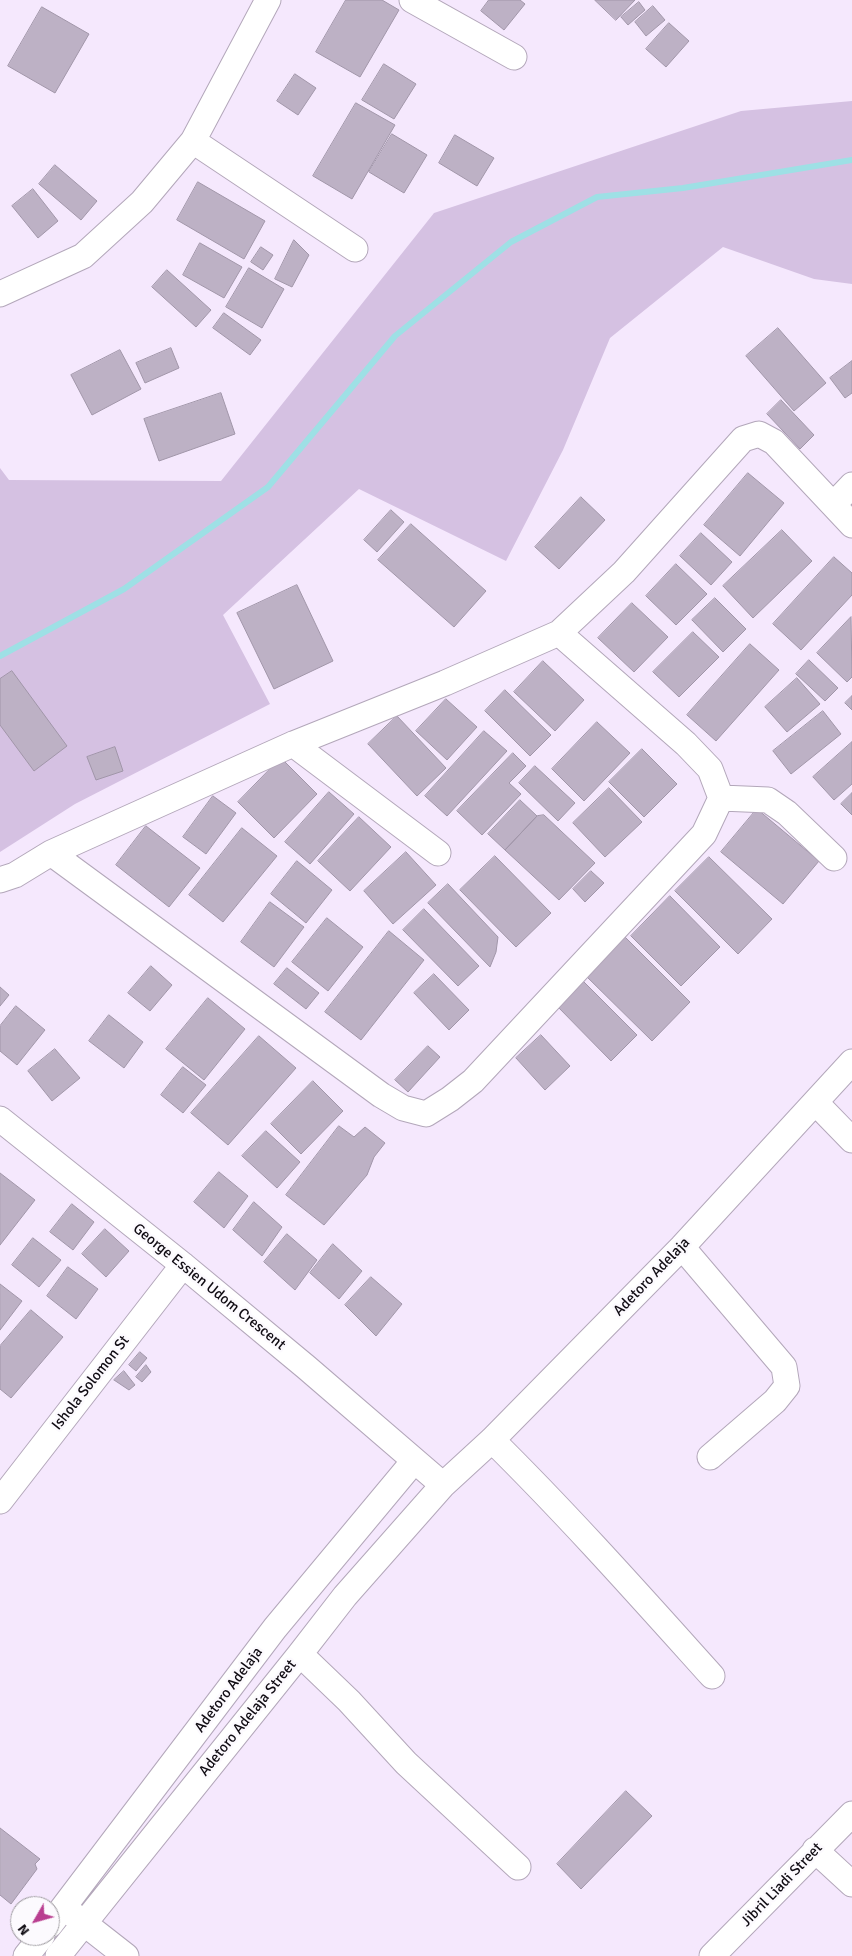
<!DOCTYPE html>
<style>
body{margin:0}
#map{position:relative;width:852px;height:1956px;overflow:hidden;background:#f5e8fd;font-family:Signika,sans-serif}
canvas{display:block}
.north{position:absolute;left:10px;top:1896px;width:50px;height:50px;box-sizing:border-box;background:#fcfafe;border:1px solid #9e9ba0;border-radius:50%;rotate:232deg;font-size:14px;font-weight:700;line-height:20px;text-align:center;color:#100c13}
.north::after{content:'';display:block;margin:auto;width:18px;height:22px;background:#b93e90;clip-path:polygon(50% 0,100% 100%,50% 72%,0 100%)}
</style>
<div id="map">
<canvas width="852" height="1956"></canvas>
<div class="north">N</div>
</div>
<script>
const ctx = document.querySelector('canvas').getContext('2d');
ctx.lineJoin = 'round';
function fill(path, color) {
  ctx.fillStyle = color;
  ctx.fill(path, 'evenodd');
}
function trace(path, color, width, dash) {
  ctx.strokeStyle = color;
  ctx.lineWidth = width;
  ctx.lineCap = dash ? 'butt' : 'round';
  ctx.setLineDash(dash || []);
  ctx.stroke(path);
}
function drawText(font, color, halo, rows, align = 'center') {
  ctx.font = font + ' Signika,sans-serif';
  ctx.lineWidth = 5;
  ctx.setLineDash([]);
  ctx.textBaseline = 'middle';
  ctx.strokeStyle = halo;
  ctx.fillStyle = color;
  for (const [text, x, y, turn = 0] of rows) {
    ctx.save();
    ctx.translate(x, y);
    ctx.rotate((+turn || 0) * Math.PI / 180);
    ctx.textAlign = isNaN(turn) ? turn : align;
    if (halo) ctx.strokeText(text, 0, 0);
    ctx.fillText(text, 0, 0);
    ctx.restore();
  }
}
fill(new Path2D(`
 M 852,101 L 852,284 L 814,279 L 723,247 L 610,338 L 563,450 L 506,561 L 359,489 L 223,615 L 270,704 L 75,804 L 0,852 L 0,468 L 9,480 L 221,481 L 434,213 L 741,111 Z`), '#d5c1e2');
trace(new Path2D(`
 M 0,656 L 124,589 L 268,487 L 395,336 L 511,242 L 597,197 L 683,188 L 852,160`), '#9ee0e5', 6);
const building = new Path2D(`
 M 346,0 L 382,0 L 399,10 L 360,77 L 316,52 Z
 M 489,0 L 520,0 L 525,4 L 504,30 L 481,11 Z
 M 595,0 L 635,0 L 616,20 Z
 M 639,2 L 645,10 L 628,25 L 621,17 Z
 M 653,6 L 665,20 L 646,36 L 635,22 Z
 M 42,7 L 89,34 L 55,93 L 8,66 Z
 M 669,23 L 689,41 L 666,67 L 646,49 Z
 M 384,64 L 416,84 L 394,119 L 362,100 Z
 M 295,74 L 316,88 L 298,115 L 277,101 Z
 M 356,103 L 395,125 L 352,199 L 313,176 Z
 M 392,134 L 427,155 L 404,193 L 369,172 Z
 M 455,135 L 494,158 L 477,186 L 439,163 Z
 M 55,165 L 97,201 L 81,220 L 39,184 Z
 M 198,182 L 265,221 L 244,259 L 177,220 Z
 M 33,189 L 58,221 L 38,238 L 12,206 Z
 M 294,240 L 309,255 L 292,287 L 275,279 Z
 M 200,243 L 242,267 L 224,298 L 183,275 Z
 M 261,247 L 273,255 L 263,270 L 251,262 Z
 M 249,268 L 284,289 L 262,328 L 226,307 Z
 M 167,270 L 211,310 L 196,327 L 152,287 Z
 M 224,313 L 261,340 L 250,355 L 213,328 Z
 M 778,328 L 826,383 L 794,411 L 746,356 Z
 M 171,348 L 179,368 L 145,383 L 136,363 Z
 M 120,350 L 141,389 L 92,415 L 71,375 Z
 M 852,361 L 852,393 L 845,398 L 830,378 Z
 M 221,393 L 235,434 L 159,461 L 144,419 Z
 M 781,400 L 814,435 L 800,449 L 767,414 Z
 M 748,473 L 784,503 L 740,556 L 704,525 Z
 M 581,497 L 605,520 L 559,569 L 535,547 Z
 M 391,510 L 404,522 L 377,552 L 364,540 Z
 M 411,524 L 486,591 L 454,627 L 378,560 Z
 M 782,530 L 812,561 L 753,618 L 723,586 Z
 M 701,533 L 732,562 L 711,585 L 680,556 Z
 M 834,557 L 852,573 L 852,595 L 801,650 L 773,624 Z
 M 676,564 L 707,594 L 676,625 L 646,596 Z
 M 297,585 L 333,661 L 274,689 L 237,613 Z
 M 715,598 L 746,629 L 723,652 L 692,620 Z
 M 632,603 L 668,637 L 634,672 L 598,638 Z
 M 851,617 L 852,677 L 847,682 L 817,653 Z
 M 693,632 L 719,657 L 679,697 L 653,672 Z
 M 750,644 L 779,670 L 716,741 L 687,715 Z
 M 809,660 L 838,688 L 825,701 L 796,674 Z
 M 543,661 L 584,700 L 555,731 L 514,692 Z
 M 12,671 L 67,746 L 34,771 L 0,725 L 0,679 Z
 M 797,678 L 820,704 L 787,732 L 765,707 Z
 M 505,690 L 551,735 L 530,756 L 485,711 Z
 M 852,696 L 852,710 L 845,703 Z
 M 446,699 L 477,727 L 447,760 L 416,731 Z
 M 823,711 L 841,734 L 791,774 L 773,751 Z
 M 397,716 L 446,768 L 417,796 L 368,744 Z
 M 597,722 L 630,753 L 584,801 L 552,769 Z
 M 484,731 L 507,751 L 447,816 L 425,796 Z
 M 852,742 L 852,784 L 834,800 L 813,777 Z
 M 115,747 L 123,771 L 96,780 L 87,757 Z
 M 642,749 L 677,784 L 644,817 L 609,782 Z
 M 513,753 L 526,766 L 509,783 L 521,794 L 482,835 L 457,811 Z
 M 281,758 L 317,794 L 274,838 L 238,802 Z
 M 535,766 L 575,803 L 558,821 L 519,783 Z
 M 609,788 L 642,822 L 605,857 L 573,823 Z
 M 329,792 L 354,814 L 310,864 L 285,842 Z
 M 852,793 L 852,815 L 841,804 Z
 M 213,796 L 236,813 L 206,854 L 183,837 Z
 M 520,800 L 537,816 L 505,850 L 488,834 Z
 M 757,809 L 819,861 L 783,904 L 721,852 Z
 M 544,815 L 595,863 L 559,900 L 505,850 L 537,816 Z
 M 359,817 L 391,847 L 350,891 L 318,861 Z
 M 146,826 L 200,868 L 169,907 L 116,865 Z
 M 242,828 L 277,856 L 223,922 L 189,895 Z
 M 406,852 L 436,885 L 393,924 L 364,891 Z
 M 495,856 L 551,913 L 516,947 L 460,890 Z
 M 709,857 L 772,919 L 738,954 L 675,891 Z
 M 297,861 L 332,890 L 306,923 L 271,894 Z
 M 591,871 L 604,883 L 585,902 L 573,889 Z
 M 448,884 L 498,937 L 496,952 L 490,967 L 428,903 Z
 M 670,896 L 720,947 L 681,986 L 631,936 Z
 M 270,902 L 304,927 L 274,967 L 241,942 Z
 M 424,909 L 479,966 L 458,986 L 403,930 Z
 M 327,918 L 363,947 L 328,991 L 292,962 Z
 M 389,931 L 424,960 L 361,1040 L 325,1012 Z
 M 624,936 L 690,1002 L 652,1041 L 585,975 Z
 M 151,966 L 172,985 L 150,1011 L 128,993 Z
 M 287,968 L 319,993 L 306,1009 L 274,984 Z
 M 434,974 L 469,1010 L 449,1030 L 414,993 Z
 M 582,980 L 637,1035 L 611,1061 L 557,1006 Z
 M 0,987 L 9,995 L 0,1006 Z
 M 208,998 L 245,1029 L 204,1080 L 166,1049 Z
 M 16,1006 L 45,1030 L 17,1065 L 0,1051 L 0,1026 Z
 M 109,1015 L 143,1042 L 124,1068 L 89,1041 Z
 M 541,1035 L 570,1066 L 545,1090 L 516,1058 Z
 M 259,1036 L 296,1068 L 228,1145 L 191,1113 Z
 M 428,1046 L 440,1057 L 408,1092 L 395,1080 Z
 M 55,1049 L 80,1078 L 52,1101 L 28,1071 Z
 M 183,1067 L 206,1085 L 183,1113 L 161,1095 Z
 M 313,1081 L 343,1111 L 301,1154 L 271,1124 Z
 M 339,1126 L 354,1137 L 365,1127 L 385,1143 L 374,1157 L 367,1175 L 324,1225 L 286,1195 Z
 M 266,1131 L 300,1162 L 277,1188 L 242,1156 Z
 M 219,1172 L 248,1196 L 224,1228 L 194,1202 Z
 M 0,1173 L 35,1200 L 0,1245 Z
 M 254,1202 L 282,1227 L 262,1256 L 233,1230 Z
 M 72,1204 L 94,1222 L 73,1250 L 50,1232 Z
 M 105,1229 L 129,1251 L 106,1277 L 82,1254 Z
 M 287,1234 L 317,1260 L 295,1290 L 264,1262 Z
 M 33,1238 L 61,1260 L 39,1287 L 12,1265 Z
 M 333,1244 L 362,1271 L 339,1299 L 310,1273 Z
 M 68,1267 L 98,1289 L 76,1319 L 47,1296 Z
 M 371,1277 L 402,1304 L 376,1336 L 345,1305 Z
 M 0,1284 L 22,1301 L 0,1330 Z
 M 31,1310 L 63,1337 L 11,1398 L 0,1389 L 0,1346 Z
 M 140,1352 L 147,1358 L 136,1371 L 129,1365 Z
 M 146,1365 L 151,1372 L 142,1382 L 136,1377 Z
 M 124,1371 L 135,1385 L 129,1390 L 114,1380 Z
 M 626,1791 L 652,1816 L 581,1889 L 557,1864 Z
 M 0,1828 L 40,1859 L 35,1864 L 37,1869 L 11,1904 L 0,1895 Z`);
fill(building, '#bdb1c5');
trace(building, '#a196a9', 1);
const minor = new Path2D(`
 M 412,0 L 514,57
 M 193,141 L 355,249
 M 0,294 L 83,256 L 142,202 L 193,141 L 268,0
 M 834,504 L 852,485
 M 293,744 L 438,853
 M 721,798 L 768,800 L 787,813 L 834,858
 M 51,853 L 293,744 L 445,683 L 559,633 L 624,572 L 743,439 L 759,434 L 774,442 L 852,525
 M 0,880 L 15,875 L 51,853 L 381,1095 L 403,1108 L 426,1114 L 450,1099 L 473,1081 L 704,834 L 721,798 L 710,769 L 686,744 L 559,633
 M 816,1103 L 852,1140
 M 0,1119 L 183,1265 L 306,1367 L 443,1485
 M 682,1247 L 784,1367 L 787,1386 L 775,1401 L 710,1457
 M 492,1440 C 568,1515 640,1596 712,1676
 M 0,1501 L 183,1265
 M 300,1654 L 349,1701 L 406,1763 L 518,1867
 M 815,1850 L 852,1884
 M 71,1913 L 126,1956
 M 50,1925 L 275,1628 L 414,1461
 M 26,1956 L 42,1936
 M 58,1956 L 300,1654 L 345,1596 L 443,1485 L 492,1440 L 682,1247 L 852,1062
 M 712,1956 L 852,1814`);
trace(minor, '#b3a7ba', 27);
trace(minor, '#fff', 25);
drawText('15px', '#100c13', '#fcfafe', [
 ["Adetoro Adelaja",652,1277,-46],
 ["George Essien Udom Crescent",209,1287,39],
 ["Ishola Solomon St",91,1383,-52],
 ["Adetoro Adelaja",229,1690,-53],
 ["Adetoro Adelaja Street",248,1718,-51],
 ["Jibril Liadi Street",782,1885,-46]
]);
</script>
